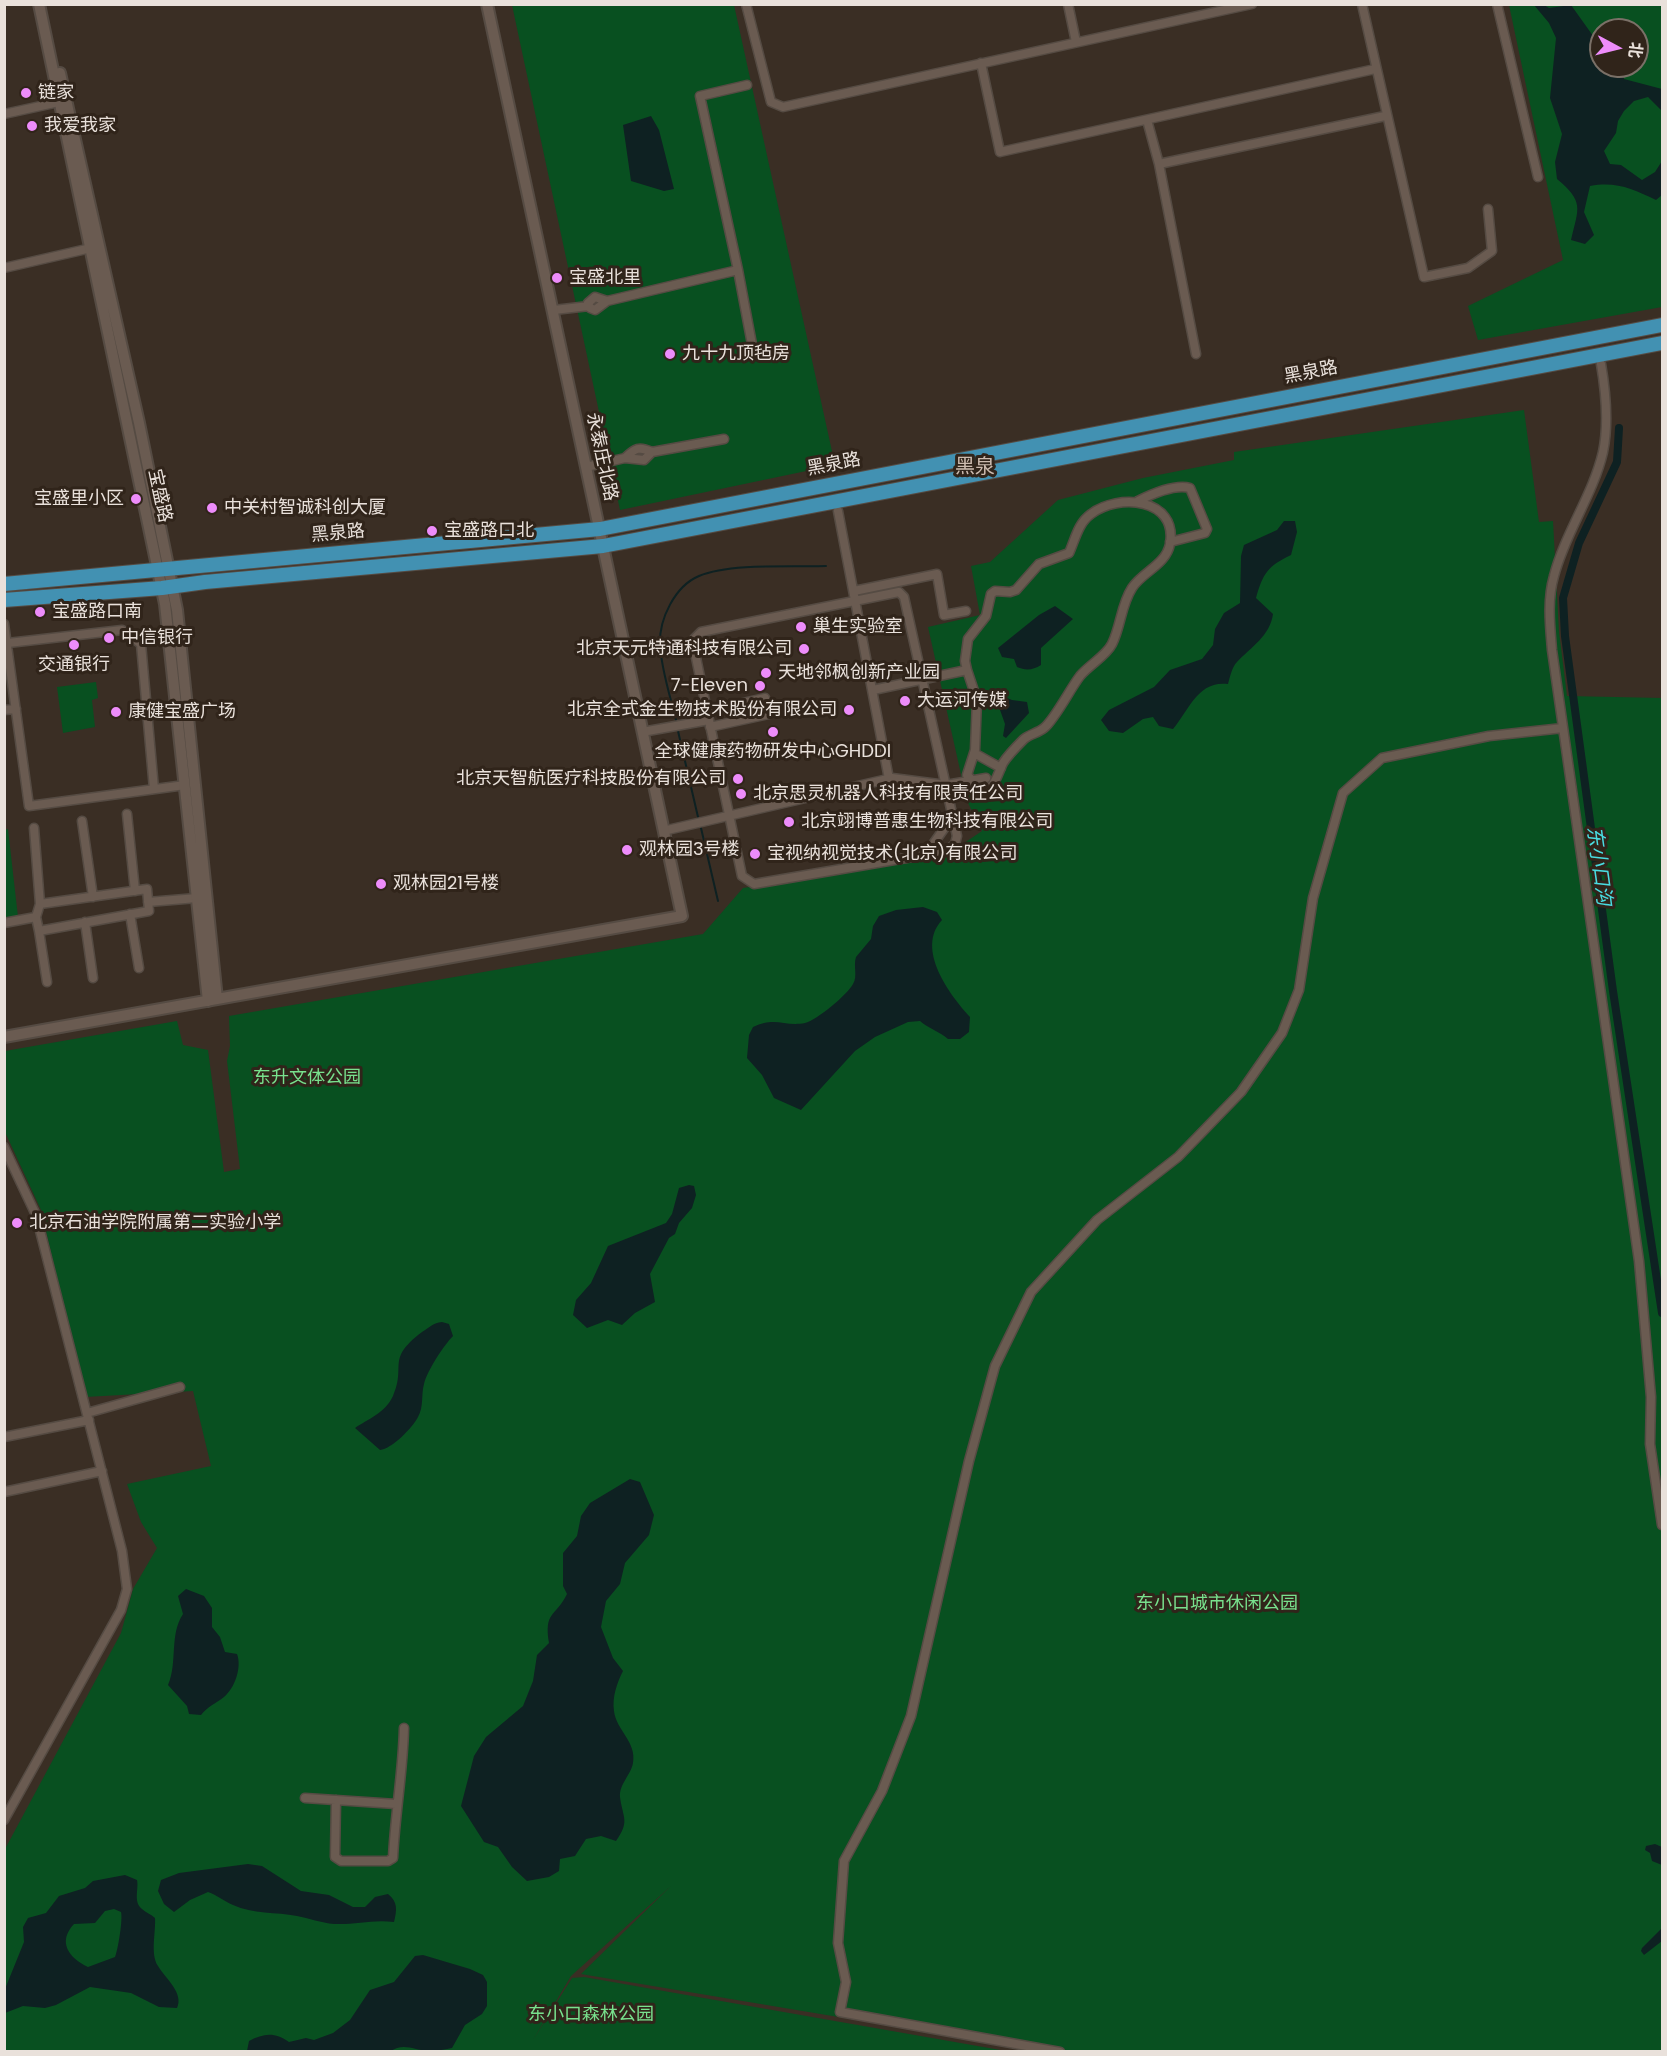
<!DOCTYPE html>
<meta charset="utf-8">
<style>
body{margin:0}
#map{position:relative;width:1667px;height:2056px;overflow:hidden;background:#3a2e24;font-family:Poppins,"Noto Sans SC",sans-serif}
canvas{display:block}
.frame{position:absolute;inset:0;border:6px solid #e9e1db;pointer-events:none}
.north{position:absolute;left:1589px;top:18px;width:60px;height:60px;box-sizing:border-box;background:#30241a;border:2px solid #7a7067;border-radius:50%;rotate:97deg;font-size:16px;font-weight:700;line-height:24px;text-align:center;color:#e9e1db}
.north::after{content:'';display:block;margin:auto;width:21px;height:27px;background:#ed8cfa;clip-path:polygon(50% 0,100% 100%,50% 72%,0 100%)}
</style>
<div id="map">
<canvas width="1667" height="2056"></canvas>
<div class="frame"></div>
<div class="north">北</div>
</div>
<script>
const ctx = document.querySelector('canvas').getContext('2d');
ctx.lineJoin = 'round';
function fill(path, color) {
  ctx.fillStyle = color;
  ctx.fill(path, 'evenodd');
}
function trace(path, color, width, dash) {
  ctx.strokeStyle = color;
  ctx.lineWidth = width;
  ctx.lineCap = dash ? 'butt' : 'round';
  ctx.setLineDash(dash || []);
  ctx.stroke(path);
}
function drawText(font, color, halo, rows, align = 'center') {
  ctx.font = font + ' Poppins,"Noto Sans SC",sans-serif';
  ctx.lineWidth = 6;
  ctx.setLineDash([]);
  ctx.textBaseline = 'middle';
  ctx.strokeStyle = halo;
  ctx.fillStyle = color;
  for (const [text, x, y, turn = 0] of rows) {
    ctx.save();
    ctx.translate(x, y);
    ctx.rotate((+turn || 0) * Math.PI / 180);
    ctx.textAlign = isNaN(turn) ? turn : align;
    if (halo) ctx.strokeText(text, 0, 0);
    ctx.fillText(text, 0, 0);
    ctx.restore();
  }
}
fill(new Path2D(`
 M 512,5 L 734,5 L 835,465 L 620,510 Z
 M 1509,5 L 1662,5 L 1662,307 L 1478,340 L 1468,306 L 1563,260 ZM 1601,30 L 1637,30 L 1637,66 L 1601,66 Z
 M 1524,410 L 1539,522 L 1553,521 L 1559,632 L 1567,696 L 1662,698 L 1662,2051 L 1042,2051 L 581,1974 L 671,1886 L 571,1976 L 533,2040 L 572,1978 L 584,1977 L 1006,2051 L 5,2052 L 5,1849 L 121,1633 L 133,1589 L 157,1548 L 141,1522 L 127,1484 L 211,1466 L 193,1391 L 85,1397 L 41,1210 L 5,1132 L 5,1051 L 177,1021 L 183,1045 L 208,1050 L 224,1172 L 240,1169 L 227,1061 L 230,1046 L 229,1016 L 703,934 L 743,888 L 942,858 L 982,831 L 967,801 L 928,627 L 980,615 L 971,566 L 990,562 L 1058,500 L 1143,478 L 1234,460 L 1234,452 Z
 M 96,682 L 98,698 L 92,700 L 95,727 L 63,733 L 57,687 Z
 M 8,829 L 18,917 L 4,919 L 4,830 Z`), '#085020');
fill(new Path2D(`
 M 1534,5 L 1544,5 L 1549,8 L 1571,5 L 1601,47 L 1601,66 L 1617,76 L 1624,73 L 1624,79 L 1662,89 L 1662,111 L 1648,97 L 1634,101 L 1624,111 L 1618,121 L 1616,133 L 1604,151 L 1610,164 L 1621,165 L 1642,180 L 1655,172 L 1662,161 L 1662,195 L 1656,200 C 1633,189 1616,181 1590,186 L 1584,212 L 1594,235 L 1585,244 L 1571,240 C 1579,207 1584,202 1557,179 L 1555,162 L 1562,134 L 1550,98 L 1556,38 L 1549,23 Z
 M 651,116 L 659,130 L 674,189 L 664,191 L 631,181 L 623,125 Z
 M 1284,521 L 1295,521 L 1297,532 L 1291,555 C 1268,566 1263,573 1256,598 L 1273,614 C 1270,636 1251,647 1237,662 C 1232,667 1230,677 1228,684 C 1198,680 1189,710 1173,729 L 1159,726 L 1153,717 L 1143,719 L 1123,733 L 1109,731 L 1101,720 L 1109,710 L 1154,687 L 1170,670 L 1202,659 L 1213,645 L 1215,629 L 1224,613 L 1240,603 L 1241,556 L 1244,545 L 1277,530 Z
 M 1055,606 L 1073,619 L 1041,648 L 1041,665 C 1033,670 1026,671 1017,667 L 1014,659 L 1002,657 L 998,648 L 1039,615 Z
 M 994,693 L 1012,700 L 1027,702 L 1029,713 L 1006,738 L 1003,736 L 1005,724 Z
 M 923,907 L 937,912 L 942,920 C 915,949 950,995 970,1017 L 969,1032 L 960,1039 L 948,1039 C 939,1031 929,1029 920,1021 L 908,1022 L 875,1037 L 855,1051 L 801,1110 L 774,1098 L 762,1075 L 747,1058 L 749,1035 L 753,1027 C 776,1016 784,1027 805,1023 C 817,1020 847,995 853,984 C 858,976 853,966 856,957 L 871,939 L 873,926 L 879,916 L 896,910 Z
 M 689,1185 L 694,1186 L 696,1195 L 692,1208 L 679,1223 L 675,1234 L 669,1238 L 650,1274 L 655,1302 L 635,1313 L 622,1325 L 608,1320 L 587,1328 L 573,1315 L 576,1300 L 591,1283 L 608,1246 L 666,1223 L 672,1214 L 679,1188 Z
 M 442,1322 L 449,1324 L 453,1336 C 444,1345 427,1371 424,1384 C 421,1394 424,1407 418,1417 C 413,1427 392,1449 380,1450 L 355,1428 C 368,1419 385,1413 393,1396 C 407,1365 385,1360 422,1332 C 430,1327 433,1323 442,1322 Z
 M 630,1479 L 640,1482 L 654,1515 L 649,1535 L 625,1563 L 620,1584 L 606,1601 L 601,1627 L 613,1658 L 623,1671 C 617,1683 612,1697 614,1711 C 616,1730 637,1742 633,1763 C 631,1775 619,1784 620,1797 C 623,1819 630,1821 616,1841 L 601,1836 L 586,1839 L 575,1856 L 560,1859 L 559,1871 L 549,1877 L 527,1881 L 512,1867 L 498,1847 L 484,1842 L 461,1806 L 474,1756 L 486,1737 L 523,1706 L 533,1681 L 537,1655 L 549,1643 C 544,1611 555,1618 567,1594 L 563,1586 L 563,1553 L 577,1536 L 581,1516 L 590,1503 Z
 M 186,1589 L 204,1596 L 212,1608 L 212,1627 L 220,1637 L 225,1652 L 237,1654 C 242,1667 235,1688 224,1697 C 215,1704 208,1706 201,1715 L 189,1714 L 187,1706 L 168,1685 C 178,1662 169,1635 183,1614 L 178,1596 Z
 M 1655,1844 L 1662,1847 L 1662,1865 L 1652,1861 L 1650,1853 L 1645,1850 L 1646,1846 Z
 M 248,1864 L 262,1866 L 301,1891 L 329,1895 L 353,1907 L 365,1907 L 375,1897 L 388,1894 C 398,1902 397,1910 394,1922 C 373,1919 355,1925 334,1924 C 321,1923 309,1918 297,1916 C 276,1912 253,1914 233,1905 C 224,1901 217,1895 208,1892 L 190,1900 L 174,1912 L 164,1904 L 158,1891 L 161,1880 L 179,1873 Z
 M 125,1875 L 137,1880 C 139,1889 133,1902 142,1909 C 146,1913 151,1914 155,1918 C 156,1932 150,1954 158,1966 C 166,1979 184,1993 177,2008 L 159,2007 L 131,1993 L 90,1987 L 56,2005 L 45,2008 L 23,2006 L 5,2013 L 5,1989 L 24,1942 L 23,1927 L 28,1918 L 46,1913 L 59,1896 L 85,1888 L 93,1881 ZM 114,1909 L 121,1912 C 123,1919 118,1950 115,1957 L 88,1967 C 69,1958 57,1942 74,1924 L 95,1923 L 105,1911 Z
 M 1662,1928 L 1662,1941 L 1644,1955 L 1641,1951 L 1642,1948 Z
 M 423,1955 L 470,1969 L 483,1975 L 487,1982 L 487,2006 L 482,2014 L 465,2025 L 452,2048 C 444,2050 435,2051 428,2051 C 413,2050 403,2042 390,2052 L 247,2051 L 249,2041 C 264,2033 275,2032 289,2042 L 306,2038 L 314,2040 L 333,2033 L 350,2020 L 370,1990 L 394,1982 L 415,1956 Z`), '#0e2122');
trace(new Path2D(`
 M 676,720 C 670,695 661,669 660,644 C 659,619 675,586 699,576 C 730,563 792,567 826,566
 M 678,731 L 698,817
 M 701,828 L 718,901`), '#0e2122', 2);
trace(new Path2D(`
 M 1619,428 L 1617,462 L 1579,543 L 1563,598 L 1565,636 L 1613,991 L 1662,1313`), '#0e2122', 8);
const minor = new Path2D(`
 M 746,4 L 771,102 L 783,107 L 1252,4
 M 1068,4 L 1076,42
 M 1362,4 L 1424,277 L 1468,268 L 1492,251 L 1488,209
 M 1497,4 L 1538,177
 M 981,63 L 1000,152 L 1375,69
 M 4,114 L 59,102
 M 1147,120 L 1159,164 L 1196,354
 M 1159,164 L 1385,116
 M 4,268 L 91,248
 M 738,270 L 700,96 L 747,85
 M 595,297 L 607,301 L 595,310 L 590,308 L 588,303 Z
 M 607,301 L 738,270 L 754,355
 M 554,310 L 589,306
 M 1601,364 C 1606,393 1609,423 1603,452 C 1593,495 1565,533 1554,576 C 1547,600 1550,626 1552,650 L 1639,1261 L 1651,1397 L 1650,1444 L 1662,1525
 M 652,452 L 724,439
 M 586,467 L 625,458 L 644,460 L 652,452 C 639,446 635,448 625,458
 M 1138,501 C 1152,494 1175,484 1190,488 L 1207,529 L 1205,533 L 1170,542
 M 838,511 L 889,779
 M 854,591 L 937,574 L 944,615 L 966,611
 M 4,624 L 29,806 L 185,785
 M 8,643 L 122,630 L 141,644 L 154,789
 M 873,690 L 967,670 L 977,700 L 975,750 L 967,775 L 980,788 L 991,787 C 997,780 999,771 1003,763 C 1008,755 1017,746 1024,739 C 1030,734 1038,733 1044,728 C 1055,719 1070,689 1080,676 C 1089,665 1106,656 1112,644 C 1121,626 1121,605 1132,588 C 1142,572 1166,565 1170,544 C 1178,498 1118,493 1091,514 C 1078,523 1075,540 1069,553 L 1039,564 L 1016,590 L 1010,592 L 995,591 L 991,594 L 986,616 L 968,639 L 965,661 L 967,670
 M 4,710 L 16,709
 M 707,711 L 765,698 L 769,714 L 710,727
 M 642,732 L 709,720 L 742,876 L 754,884 L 947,851 L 955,844 L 957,836 L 904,597 L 899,592 L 701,632 L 694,639 L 694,648 L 709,720
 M 974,753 L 1001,768
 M 127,814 L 135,891
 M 82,821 L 93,897
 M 34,828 L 40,904
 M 663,831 L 892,778 L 946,785 L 986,778
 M 926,854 L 953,816
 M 147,889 L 149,911 L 39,931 L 36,917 L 40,904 Z
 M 148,902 L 197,898
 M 130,914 L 139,968
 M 85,922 L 93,978
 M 4,923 L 36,917
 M 39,931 L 47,982
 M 4,1147 L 36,1215 L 122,1551 L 127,1589 L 121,1610 L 4,1820
 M 87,1413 L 180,1387
 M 4,1437 L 89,1420
 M 4,1492 L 102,1471
 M 305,1798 L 396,1804
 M 336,1800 L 335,1857 L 341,1861 L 388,1861 L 393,1858 C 395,1814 403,1772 404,1728
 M 1060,2052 L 840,2012 L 846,1982 L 838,1943 L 844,1861 L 882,1791 L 911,1716 L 969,1461 L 995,1366 L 1031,1292 L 1097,1220 L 1178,1157 L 1241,1092 L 1282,1033 L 1299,990 L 1313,898 L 1343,793 L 1382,758 L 1489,736 L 1563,728`);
const tertiary = new Path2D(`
 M 39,4 L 165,604 L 208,1001
 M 60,73 L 139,423 L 177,610 L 217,999
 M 4,1037 L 682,916 L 487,4`);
const primary = new Path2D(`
 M 4,584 L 600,529 L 1662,325
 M 4,600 L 162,588 L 205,582 L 603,546 L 1662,343`);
trace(minor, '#554b43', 11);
trace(tertiary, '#554b43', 14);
trace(primary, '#554b43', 16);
trace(minor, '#6a5b51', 8);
trace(tertiary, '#6a5b51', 10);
trace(primary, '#4291b2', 14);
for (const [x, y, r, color] of [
 [26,93,6,"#ed8cfa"],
 [32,126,6,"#ed8cfa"],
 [557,278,6,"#ed8cfa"],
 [670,354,6,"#ed8cfa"],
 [136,499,6,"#ed8cfa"],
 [212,508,6,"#ed8cfa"],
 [432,531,6,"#ed8cfa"],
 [40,612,6,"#ed8cfa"],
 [801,627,6,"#ed8cfa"],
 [109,638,6,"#ed8cfa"],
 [74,645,6,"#ed8cfa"],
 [804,649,6,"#ed8cfa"],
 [766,673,6,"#ed8cfa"],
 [760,686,6,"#ed8cfa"],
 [905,701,6,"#ed8cfa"],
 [849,710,6,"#ed8cfa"],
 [116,712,6,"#ed8cfa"],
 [773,732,6,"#ed8cfa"],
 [738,779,6,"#ed8cfa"],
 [741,794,6,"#ed8cfa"],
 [789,822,6,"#ed8cfa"],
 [627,850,6,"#ed8cfa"],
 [755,854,6,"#ed8cfa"],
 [381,884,6,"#ed8cfa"],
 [17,1223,6,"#ed8cfa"]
]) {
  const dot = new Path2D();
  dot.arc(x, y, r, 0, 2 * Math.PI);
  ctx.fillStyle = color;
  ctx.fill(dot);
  trace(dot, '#30241a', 2);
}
drawText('18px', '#e9e1db', '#30241a', [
 ["链家",38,93],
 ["我爱我家",44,126],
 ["宝盛北里",569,278],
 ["九十九顶毡房",682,354],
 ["宝盛里小区",124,499,"right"],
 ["中关村智诚科创大厦",224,508],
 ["宝盛路口北",444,531],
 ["宝盛路口南",52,612],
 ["巢生实验室",813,627],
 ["中信银行",121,638],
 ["北京天元特通科技有限公司",792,649,"right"],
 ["交通银行",74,665,"center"],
 ["天地邻枫创新产业园",778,673],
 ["7-Eleven",748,686,"right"],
 ["大运河传媒",917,701],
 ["北京全式金生物技术股份有限公司",837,710,"right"],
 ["康健宝盛广场",128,712],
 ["全球健康药物研发中心GHDDI",773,752,"center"],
 ["北京天智航医疗科技股份有限公司",726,779,"right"],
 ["北京思灵机器人科技有限责任公司",753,794],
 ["北京翊博普惠生物科技有限公司",801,822],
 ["观林园3号楼",639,850],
 ["宝视纳视觉技术(北京)有限公司",767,854],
 ["观林园21号楼",393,884],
 ["北京石油学院附属第二实验小学",29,1223]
], 'left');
drawText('18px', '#e9e1db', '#30241a', [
 ["黑泉路",1311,373,-11],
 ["永泰庄北路",601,457,78],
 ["黑泉路",834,465,-11],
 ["宝盛路",159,496,78],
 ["黑泉路",338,534,-5]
]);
drawText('18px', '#78e18d', '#30241a', [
 ["东升文体公园",307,1078],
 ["东小口城市休闲公园",1217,1604],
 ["东小口森林公园",591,2015]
]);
drawText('20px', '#ccbbaf', '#30241a', [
 ["黑泉",975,468]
]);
drawText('italic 20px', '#49dde1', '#30241a', [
 ["东小口沟",1598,866,82]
]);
</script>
